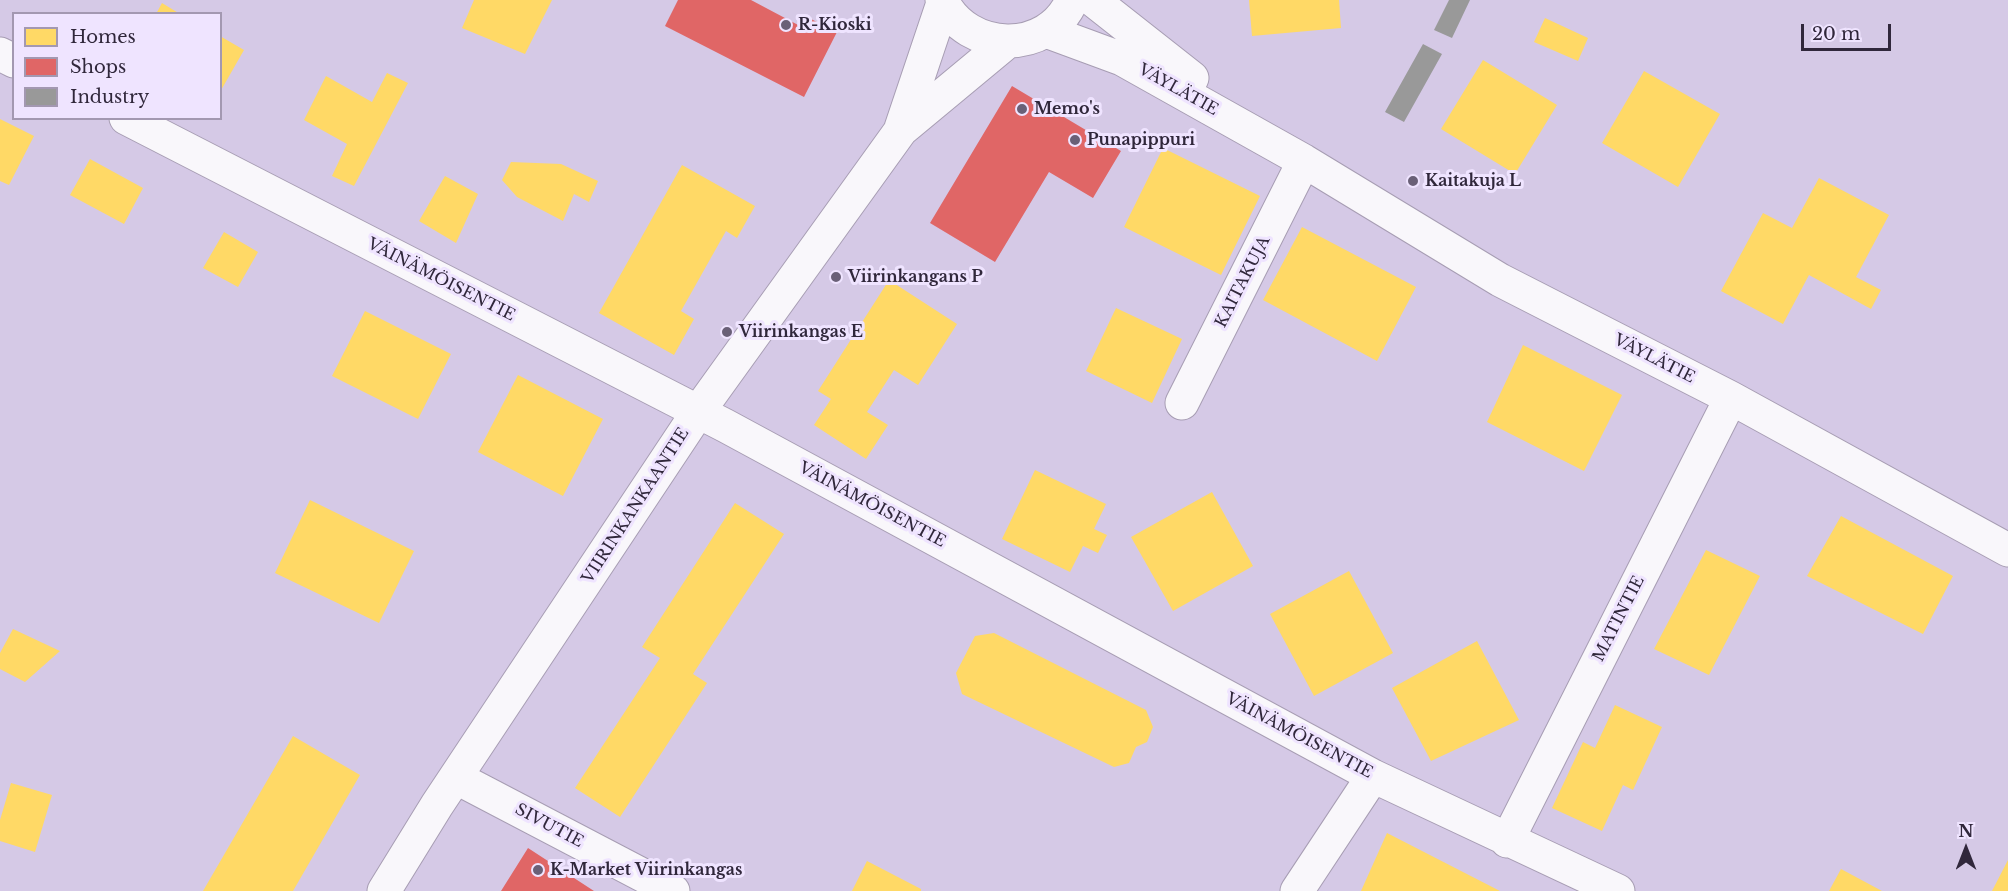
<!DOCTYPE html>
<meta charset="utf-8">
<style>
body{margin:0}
#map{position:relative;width:2008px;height:891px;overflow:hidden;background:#d5c9e6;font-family:"Libre Baskerville",serif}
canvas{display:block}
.legend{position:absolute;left:12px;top:12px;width:210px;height:108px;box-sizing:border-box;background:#efe4ff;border:2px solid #a398b1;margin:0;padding:8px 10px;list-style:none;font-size:18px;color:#30273b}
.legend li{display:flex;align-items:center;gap:12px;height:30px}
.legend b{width:30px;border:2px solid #a398b1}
.north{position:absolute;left:1936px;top:819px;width:60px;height:60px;-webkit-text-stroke:4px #efe4ff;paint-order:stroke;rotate:0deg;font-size:16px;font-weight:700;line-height:24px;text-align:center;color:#30273b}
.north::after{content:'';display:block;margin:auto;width:21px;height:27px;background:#30273b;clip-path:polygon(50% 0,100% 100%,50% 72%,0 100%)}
.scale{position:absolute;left:1801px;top:24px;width:90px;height:27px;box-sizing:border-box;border:3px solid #30273b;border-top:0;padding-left:8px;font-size:18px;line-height:21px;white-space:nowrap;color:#30273b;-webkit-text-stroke:4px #efe4ff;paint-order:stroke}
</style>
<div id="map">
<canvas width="2008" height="891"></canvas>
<ul class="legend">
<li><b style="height:16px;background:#ffd966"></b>Homes</li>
<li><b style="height:16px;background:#e06666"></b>Shops</li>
<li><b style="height:16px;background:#999"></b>Industry</li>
</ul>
<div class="north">N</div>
<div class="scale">20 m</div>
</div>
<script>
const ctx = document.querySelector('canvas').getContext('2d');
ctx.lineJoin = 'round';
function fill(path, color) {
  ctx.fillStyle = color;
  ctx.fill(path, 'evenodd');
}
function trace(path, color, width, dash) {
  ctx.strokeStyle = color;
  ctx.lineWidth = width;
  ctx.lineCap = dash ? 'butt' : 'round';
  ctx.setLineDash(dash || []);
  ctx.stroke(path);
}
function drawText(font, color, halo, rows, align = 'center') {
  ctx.font = font + ' "Libre Baskerville",serif';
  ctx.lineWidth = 6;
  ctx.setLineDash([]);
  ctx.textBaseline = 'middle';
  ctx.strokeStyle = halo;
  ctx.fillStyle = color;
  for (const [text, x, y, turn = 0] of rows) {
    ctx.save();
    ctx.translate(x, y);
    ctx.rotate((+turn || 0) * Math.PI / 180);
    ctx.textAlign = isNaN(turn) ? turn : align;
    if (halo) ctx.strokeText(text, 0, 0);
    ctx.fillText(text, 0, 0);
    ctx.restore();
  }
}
fill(new Path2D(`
 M 474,0 L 552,0 L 525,54 L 462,28 Z
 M 1249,0 L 1339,0 L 1341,28 L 1252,36 Z
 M 162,3 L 180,14 L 156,14 Z
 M 1545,18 L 1588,38 L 1578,61 L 1534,42 Z
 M 220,36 L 244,50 L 220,92 Z
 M 1483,60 L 1557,105 L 1515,174 L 1441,129 Z
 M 1644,71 L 1720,114 L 1678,187 L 1602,143 Z
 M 387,73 L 408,83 L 354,186 L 332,176 L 347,144 L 304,120 L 326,76 L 372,102 Z
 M 0,119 L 34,136 L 9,185 L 0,181 Z
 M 1163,148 L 1260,196 L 1221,275 L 1124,227 Z
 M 90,159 L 143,188 L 124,224 L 70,195 Z
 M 511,162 L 561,164 L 598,181 L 589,202 L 574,194 L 563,221 L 517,197 L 502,180 Z
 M 682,165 L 755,206 L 737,238 L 726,231 L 681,311 L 694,319 L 674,355 L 599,313 Z
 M 445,176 L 478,194 L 456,243 L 419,221 Z
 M 1819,178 L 1889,215 L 1856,277 L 1881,290 L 1871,309 L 1809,275 L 1783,324 L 1721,291 L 1763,213 L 1792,228 Z
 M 1302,227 L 1416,287 L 1377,361 L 1263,300 Z
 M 224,232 L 258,252 L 238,287 L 203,268 Z
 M 889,280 L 957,324 L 918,385 L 894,370 L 867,412 L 888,425 L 866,459 L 814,425 L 831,399 L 818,391 Z
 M 1116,308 L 1182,339 L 1152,403 L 1086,371 Z
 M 365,311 L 451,354 L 418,419 L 332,376 Z
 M 1523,345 L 1622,395 L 1584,471 L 1487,422 Z
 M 518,375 L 603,419 L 563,496 L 478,452 Z
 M 1035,470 L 1106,504 L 1094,529 L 1107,535 L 1098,553 L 1083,546 L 1070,572 L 1002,539 Z
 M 1212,492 L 1253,566 L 1173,611 L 1131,537 Z
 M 310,500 L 414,551 L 379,623 L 275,573 Z
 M 735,503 L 784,534 L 693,674 L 707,683 L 620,817 L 575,788 L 660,658 L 642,647 Z
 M 1841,516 L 1953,576 L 1923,634 L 1807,576 Z
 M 1706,550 L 1760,576 L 1709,675 L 1654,649 Z
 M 1349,571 L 1393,653 L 1314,696 L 1270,614 Z
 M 13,629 L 60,651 L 25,682 L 0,669 L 0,653 Z
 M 994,633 L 1146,710 L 1153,727 L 1147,742 L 1136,747 L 1129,763 L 1114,767 L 962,694 L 956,673 L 975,636 Z
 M 1477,641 L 1519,720 L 1431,761 L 1392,688 Z
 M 1615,705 L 1662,727 L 1633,790 L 1623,785 L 1602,831 L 1552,808 L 1583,742 L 1595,748 Z
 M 293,736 L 360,775 L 293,891 L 203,891 Z
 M 11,783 L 52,795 L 35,852 L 0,841 L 0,820 Z
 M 1387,833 L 1500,891 L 1361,891 Z
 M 2008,860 L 2008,891 L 1992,891 Z
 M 867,861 L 921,889 L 921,891 L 852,891 Z
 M 1841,869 L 1882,891 L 1829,891 Z`), '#ffd966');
fill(new Path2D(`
 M 678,0 L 751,0 L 800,26 L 805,16 L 837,32 L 804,97 L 665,26 Z
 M 1012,86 L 1121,151 L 1093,198 L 1049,172 L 995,262 L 930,223 Z
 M 528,848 L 594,891 L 501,891 Z`), '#e06666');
fill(new Path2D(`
 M 1449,0 L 1470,0 L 1452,38 L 1434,30 Z
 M 1423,44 L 1442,54 L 1404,122 L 1385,112 Z`), '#999');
const minor = new Path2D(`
 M 942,0 C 967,53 1048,56 1072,0
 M 1093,0 L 1192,78
 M 1046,31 L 1122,59 L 1304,161 L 1500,280 L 1731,398 L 2008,550
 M 0,54 L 14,61
 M 126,118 L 726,426 L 1373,776 L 1618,891
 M 901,128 L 943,3
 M 1182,403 L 1304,161
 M 457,778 L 673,891
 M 1507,841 L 1731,398
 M 384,891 L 437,805 L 698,412 L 901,130 L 1007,42
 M 1297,891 L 1373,776`);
trace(minor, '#a79db3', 35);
trace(minor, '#f9f7fb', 33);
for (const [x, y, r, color] of [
 [786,25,6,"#6a6077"],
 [1022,109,6,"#6a6077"],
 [1075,140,6,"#6a6077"],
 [1413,181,6,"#6a6077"],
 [836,277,6,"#6a6077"],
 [727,332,6,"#6a6077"],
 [538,870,6,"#6a6077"]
]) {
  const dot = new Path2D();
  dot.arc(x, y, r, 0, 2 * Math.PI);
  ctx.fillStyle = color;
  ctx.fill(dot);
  trace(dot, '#efe4ff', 2);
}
drawText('bold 16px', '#30273b', '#efe4ff', [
 ["R-Kioski",798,25],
 ["Memo's",1034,109],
 ["Punapippuri",1087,140],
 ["Kaitakuja L",1425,181],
 ["Viirinkangans P",848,277],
 ["Viirinkangas E",739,332],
 ["K-Market Viirinkangas",550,870]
], 'left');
drawText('16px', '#30273b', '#efe4ff', [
 ["VÄYLÄTIE",1178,90,29],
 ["VÄINÄMÖISENTIE",441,280,27],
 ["KAITAKUJA",1243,282,-63],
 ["VÄYLÄTIE",1654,359,27],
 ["VÄINÄMÖISENTIE",872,505,28],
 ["VIIRINKANKAANTIE",636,506,-57],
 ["MATINTIE",1619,619,-63],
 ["VÄINÄMÖISENTIE",1299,736,28],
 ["SIVUTIE",549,826,28]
]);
</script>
